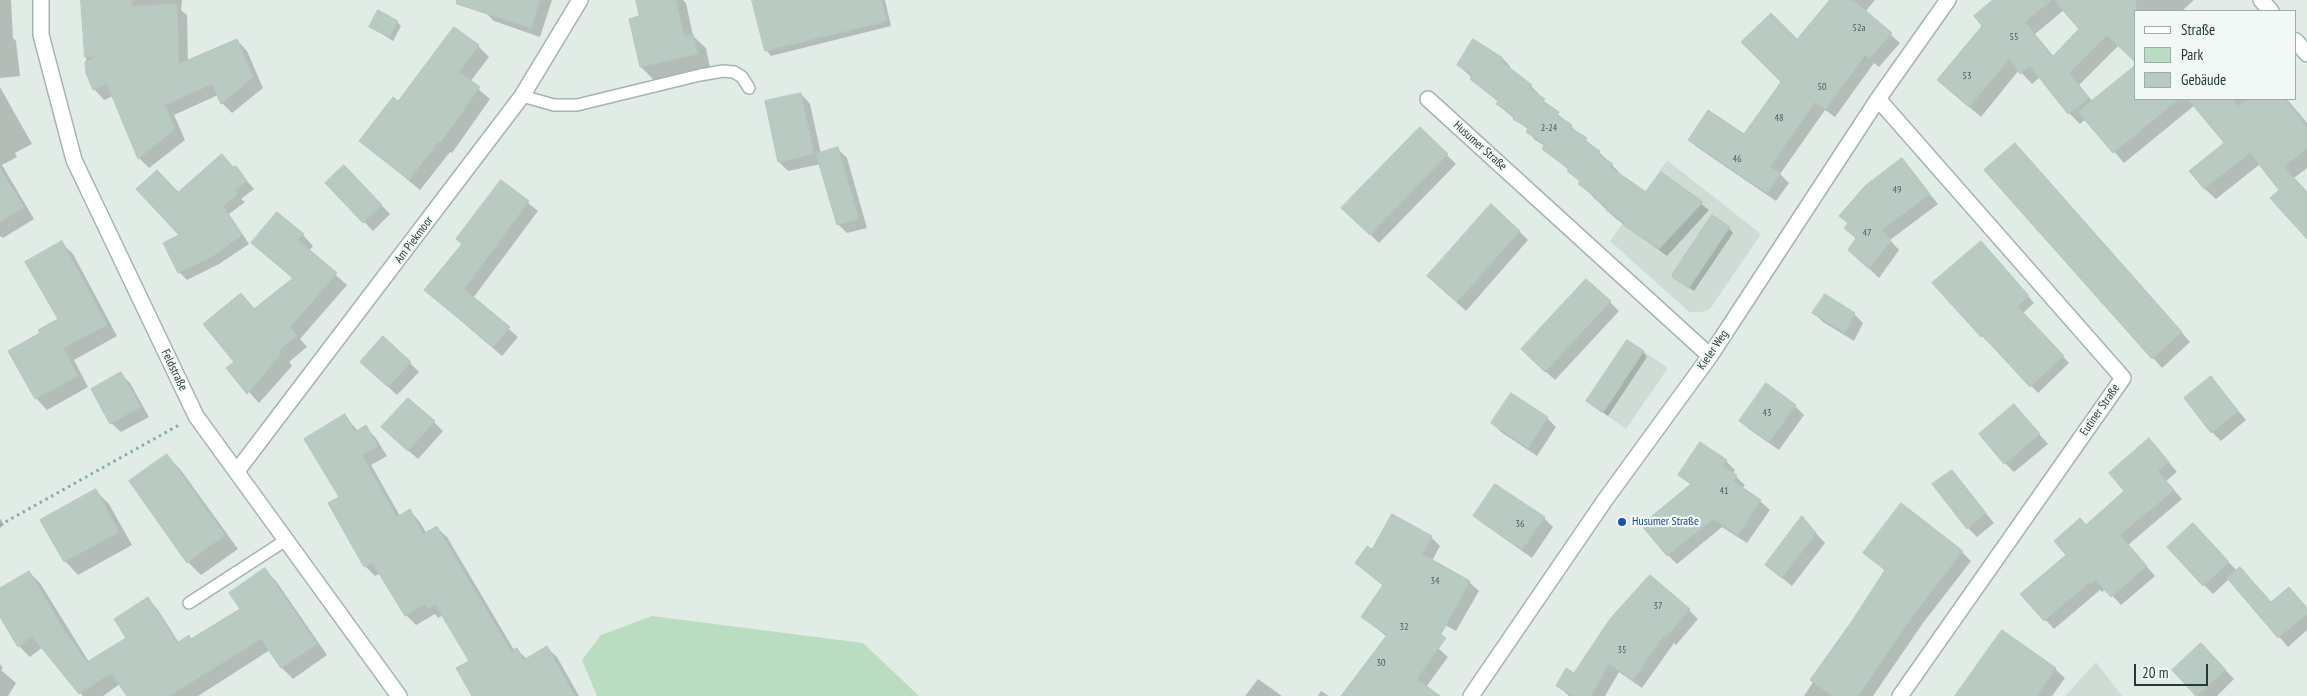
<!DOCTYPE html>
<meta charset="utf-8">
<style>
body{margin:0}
#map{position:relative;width:2307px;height:696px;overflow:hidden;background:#e1ece7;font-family:"PT Sans Narrow",sans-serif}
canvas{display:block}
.legend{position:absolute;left:2134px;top:10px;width:162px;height:90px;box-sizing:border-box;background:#f2f8f5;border:1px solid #9eada8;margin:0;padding:6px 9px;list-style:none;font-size:15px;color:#213d34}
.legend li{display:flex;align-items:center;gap:10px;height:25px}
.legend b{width:25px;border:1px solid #9eada8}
.scale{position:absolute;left:2134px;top:664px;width:74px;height:22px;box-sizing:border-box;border:2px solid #213d34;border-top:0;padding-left:6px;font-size:15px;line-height:18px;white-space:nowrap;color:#213d34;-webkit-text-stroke:4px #f2f8f5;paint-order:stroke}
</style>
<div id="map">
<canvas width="2307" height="696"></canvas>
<ul class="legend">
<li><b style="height:6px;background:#fff"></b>Straße</li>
<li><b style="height:14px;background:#baddc2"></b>Park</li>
<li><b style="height:14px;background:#b9cac2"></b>Gebäude</li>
</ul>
<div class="scale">20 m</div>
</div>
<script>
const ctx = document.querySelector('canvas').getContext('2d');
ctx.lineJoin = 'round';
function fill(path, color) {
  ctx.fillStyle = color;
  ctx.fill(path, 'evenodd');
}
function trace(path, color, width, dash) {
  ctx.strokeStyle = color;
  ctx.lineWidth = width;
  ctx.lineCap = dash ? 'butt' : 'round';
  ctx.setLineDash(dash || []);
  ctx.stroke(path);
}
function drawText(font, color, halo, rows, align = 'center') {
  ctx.font = font + ' "PT Sans Narrow",sans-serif';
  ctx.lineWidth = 4.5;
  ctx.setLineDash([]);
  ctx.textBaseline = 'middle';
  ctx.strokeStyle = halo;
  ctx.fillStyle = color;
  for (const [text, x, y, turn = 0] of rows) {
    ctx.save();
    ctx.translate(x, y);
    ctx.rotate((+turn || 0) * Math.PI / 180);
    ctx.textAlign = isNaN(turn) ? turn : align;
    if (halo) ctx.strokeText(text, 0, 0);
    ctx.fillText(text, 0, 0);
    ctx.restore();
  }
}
fill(new Path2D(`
 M 1667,160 L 1761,234 L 1710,309 L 1702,312 L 1689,312 L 1610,241 Z
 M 1627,340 L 1668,368 L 1626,429 L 1586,401 Z
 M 2096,662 L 2122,696 L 2065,696 Z`), '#cfdcd6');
fill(new Path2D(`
 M 652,616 L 863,643 L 919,696 L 597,696 L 582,660 L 601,635 Z`), '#baddc2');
fill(new Path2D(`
 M 0,0 L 11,0 L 13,38 L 16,41 L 20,76 L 0,78 Z
 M 83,0 L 182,0 L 181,10 L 187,15 L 188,62 L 237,40 L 247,51 L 263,88 L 232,113 L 222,103 L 218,95 L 174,115 L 185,140 L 149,168 L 139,158 L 113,96 L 104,100 L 94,89 L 87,73 Z
 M 489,0 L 552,0 L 540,37 L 494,21 L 485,12 Z
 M 637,0 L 683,0 L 686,3 L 693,36 L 706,48 L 710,68 L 654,80 L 641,67 L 641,17 Z
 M 754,0 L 885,0 L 891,26 L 771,56 L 766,50 Z
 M 1832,0 L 1875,0 L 1865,12 L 1900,43 L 1879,67 L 1874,63 L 1835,117 L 1825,110 L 1780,174 L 1789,183 L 1776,201 L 1698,148 L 1689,140 L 1744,136 L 1782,81 L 1797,41 Z
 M 1995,0 L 2194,0 L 2183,10 L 2184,11 L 2136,11 L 2119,45 L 2079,85 L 2093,102 L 2136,99 L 2287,99 L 2307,123 L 2307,168 L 2294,178 L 2307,193 L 2307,236 L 2281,190 L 2260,164 L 2216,199 L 2205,189 L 2191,171 L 2226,143 L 2195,105 L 2124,163 L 2086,119 L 2080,124 L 2069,113 L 2040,77 L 2032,84 L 2019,70 L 1981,117 L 1938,80 L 1983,26 ZM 2064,10 L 2081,29 L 2054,57 L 2035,34 Z
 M 397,22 L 401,26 L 393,41 L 370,26 Z
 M 1474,41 L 1503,59 L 1510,66 L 1509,69 L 1531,86 L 1538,93 L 1537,95 L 1599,152 L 1619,172 L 1618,174 L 1647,194 L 1661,173 L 1709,210 L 1667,256 L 1615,218 L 1580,184 L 1581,182 L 1569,170 L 1543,149 L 1545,146 L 1535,140 L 1528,132 L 1529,130 L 1505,111 L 1498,104 L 1499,102 L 1458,65 Z
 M 478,46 L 489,57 L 470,82 L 490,99 L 452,153 L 450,152 L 420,190 L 361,141 L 398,103 Z
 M 0,87 L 32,144 L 15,153 L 17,157 L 2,165 L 34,219 L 3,238 L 0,236 Z
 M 801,94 L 810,104 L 821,154 L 838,149 L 847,158 L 867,228 L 847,233 L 838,224 L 821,164 L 788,171 L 779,162 Z
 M 1420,129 L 1456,164 L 1379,243 L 1343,208 Z
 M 2024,153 L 2190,342 L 2162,368 L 1986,170 Z
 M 1902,160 L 1938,204 L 1890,240 L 1899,250 L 1879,278 L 1859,259 L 1857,239 Z
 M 235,167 L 254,189 L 241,199 L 245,202 L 229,214 L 249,244 L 219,264 L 187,280 L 179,272 L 181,236 L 178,194 Z
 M 344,167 L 390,214 L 373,231 L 327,183 Z
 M 501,181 L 538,211 L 473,298 L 518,337 L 502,356 L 425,290 L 463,244 Z
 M 1729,228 L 1733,233 L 1694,291 L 1678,281 Z
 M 1519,231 L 1528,240 L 1466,311 L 1437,285 Z
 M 303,235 L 313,246 L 309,251 L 347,285 L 300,339 L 307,347 L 289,362 L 292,366 L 259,403 L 228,368 L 235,362 L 241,295 L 255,310 L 294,279 L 264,254 Z
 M 62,243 L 73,254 L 117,336 L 74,360 L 88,387 L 47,410 L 36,398 L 60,320 Z
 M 1987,249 L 2034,303 L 2023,313 L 2069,363 L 2038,393 L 1989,341 L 1988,342 L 1982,336 Z
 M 1610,302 L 1619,311 L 1555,380 L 1531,358 Z
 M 1814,313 L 1854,314 L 1863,323 L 1854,341 L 1823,322 Z
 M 1643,352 L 1647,357 L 1608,416 L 1588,401 Z
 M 410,363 L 419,372 L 397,395 L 371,371 Z
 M 121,374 L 130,383 L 149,417 L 121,432 L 111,423 Z
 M 2211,378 L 2246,420 L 2221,441 L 2212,432 Z
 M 1795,406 L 1804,415 L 1779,450 L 1750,430 L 1740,421 Z
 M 2014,406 L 2048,444 L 2014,472 L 2005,463 Z
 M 345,416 L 358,431 L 365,427 L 375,437 L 387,456 L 371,465 L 400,516 L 410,511 L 419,521 L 427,534 L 437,528 L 447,537 L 514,650 L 516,649 L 527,659 L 547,648 L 557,657 L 579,696 L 474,696 L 471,661 L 443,615 L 438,618 L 435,614 L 416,625 L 406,615 L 380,573 L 375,576 L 365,566 L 340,497 Z
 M 1547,418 L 1556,427 L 1537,456 L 1501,432 L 1492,423 Z
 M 434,422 L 443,431 L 418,459 L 392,436 Z
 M 2158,449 L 2177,472 L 2166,481 L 2182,499 L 2128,545 L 2155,576 L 2121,605 L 2106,589 L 2102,592 L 2100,590 L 2054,629 L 2022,594 L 2068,555 L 2086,526 L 2126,491 Z
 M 167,456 L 180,469 L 238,549 L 201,575 L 188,562 Z
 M 1726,461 L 1735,470 L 1733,474 L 1745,485 L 1742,489 L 1760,501 L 1770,510 L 1747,543 L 1722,527 L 1677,564 L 1668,555 L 1691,485 L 1679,475 Z
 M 1952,472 L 1994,523 L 1977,537 L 1968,528 Z
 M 96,491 L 109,504 L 132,545 L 78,575 L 65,561 Z
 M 1474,515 L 1544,518 L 1553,527 L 1532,558 L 1484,524 Z
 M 0,518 L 4,525 L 0,528 Z
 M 1802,518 L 1825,543 L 1792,586 L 1766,565 Z
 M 2202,534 L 2237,571 L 2272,603 L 2307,609 L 2307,630 L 2288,647 L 2229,579 L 2213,594 L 2204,585 Z
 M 1431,537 L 1440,546 L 1432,561 L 1469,582 L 1479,591 L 1456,631 L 1439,622 L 1438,648 L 1448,657 L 1426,687 L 1435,696 L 1343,696 L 1387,637 L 1363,617 L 1384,586 L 1356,563 L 1372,551 Z
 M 1864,552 L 1962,552 L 1971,561 L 1923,623 L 1873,696 L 1804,696 L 1886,571 Z
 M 265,570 L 276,581 L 327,655 L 293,679 L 282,668 L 270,650 L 198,696 L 129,696 L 120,684 L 103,696 L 83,696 L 43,647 L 30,657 L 19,646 L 0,615 L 0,589 L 29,572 L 40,583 L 89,662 L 128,638 L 148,599 L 158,610 L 179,643 L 189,637 L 192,640 L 242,609 Z
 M 1689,610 L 1698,619 L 1676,645 L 1674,643 L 1642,688 L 1619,672 L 1605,696 L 1569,696 L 1557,685 Z
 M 2002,632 L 2055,669 L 2065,678 L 2052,696 L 1957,696 Z
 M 2201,645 L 2234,679 L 2217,696 L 2198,696 L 2174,670 Z
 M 0,664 L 3,668 L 1,670 L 16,683 L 8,696 L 0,696 Z
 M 1258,679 L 1282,696 L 1245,696 Z
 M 1321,691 L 1329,696 L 1318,696 Z`), '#0003');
const building = new Path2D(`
 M 81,0 L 132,0 L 132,6 L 177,4 L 179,64 L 237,39 L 253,77 L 221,104 L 212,84 L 165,105 L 175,129 L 138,159 L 107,84 L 93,90 L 86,73 L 85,62 L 98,56 L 85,57 Z
 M 457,0 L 540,0 L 531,28 L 457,4 Z
 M 636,0 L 676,0 L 684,36 L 693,34 L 698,54 L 640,67 L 629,19 L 639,16 Z
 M 752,0 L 881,0 L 887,21 L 765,51 Z
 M 1830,0 L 1853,0 L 1892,33 L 1869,59 L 1865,55 L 1826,109 L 1815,102 L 1770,167 L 1781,173 L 1767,193 L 1688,140 L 1708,110 L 1744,134 L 1781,82 L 1741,42 L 1771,13 L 1797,39 Z
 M 1993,0 L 2052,0 L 2025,22 L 2052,57 L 2079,29 L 2054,0 L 2136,0 L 2136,63 L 2107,35 L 2069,73 L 2089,98 L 2068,114 L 2030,66 L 2020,74 L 2009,59 L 1969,107 L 1937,80 L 1982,26 L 1974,16 Z
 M 378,10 L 398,21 L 389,37 L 369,27 Z
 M 454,27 L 479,45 L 459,72 L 480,87 L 440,143 L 438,142 L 409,180 L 359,141 L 393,97 L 398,101 Z
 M 1473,39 L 1503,58 L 1501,61 L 1532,85 L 1529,88 L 1545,99 L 1543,101 L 1559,112 L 1557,115 L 1572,125 L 1571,128 L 1587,138 L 1585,141 L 1600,151 L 1598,154 L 1613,164 L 1610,167 L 1646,192 L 1661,172 L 1703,202 L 1659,249 L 1623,225 L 1625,223 L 1606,210 L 1608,208 L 1594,198 L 1595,196 L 1578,184 L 1580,181 L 1567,171 L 1569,169 L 1542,149 L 1545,144 L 1526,132 L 1528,128 L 1513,119 L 1515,116 L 1496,104 L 1498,101 L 1470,79 L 1473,75 L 1457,65 Z
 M 2136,65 L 2136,99 L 2179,99 L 2113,153 L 2078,112 Z
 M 801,93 L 814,154 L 778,162 L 765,101 Z
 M 2188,99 L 2232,99 L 2238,106 L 2248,99 L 2285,99 L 2307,127 L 2307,148 L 2284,167 L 2307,192 L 2307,239 L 2270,198 L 2279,190 L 2250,153 L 2204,189 L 2189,171 L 2224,143 Z
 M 1420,127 L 1448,154 L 1370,235 L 1341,208 Z
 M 2015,143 L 2182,332 L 2152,359 L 1984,170 Z
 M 838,147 L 859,219 L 837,225 L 816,154 Z
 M 222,154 L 233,167 L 236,166 L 247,181 L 235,190 L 238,194 L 223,206 L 242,235 L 212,257 L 178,273 L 163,243 L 179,235 L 136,189 L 157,170 L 178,192 Z
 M 1902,158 L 1930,194 L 1882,230 L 1891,240 L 1869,269 L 1848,250 L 1856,238 L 1844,228 L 1848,223 L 1839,216 L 1865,186 Z
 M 344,165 L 382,205 L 363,223 L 325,183 Z
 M 0,168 L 24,207 L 0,222 Z
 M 501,180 L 529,201 L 464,289 L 510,327 L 493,347 L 424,290 L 462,244 L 456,239 Z
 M 1491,204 L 1520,231 L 1457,302 L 1427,276 Z
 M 277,212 L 304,234 L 298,240 L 337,273 L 290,327 L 297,336 L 279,350 L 281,354 L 247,394 L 226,368 L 234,362 L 203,324 L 241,293 L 254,309 L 293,278 L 251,243 Z
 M 1712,215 L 1730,227 L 1689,288 L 1672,277 L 1673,273 Z
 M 62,241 L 107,325 L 63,348 L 78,376 L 35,399 L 8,351 L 40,333 L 38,330 L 58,319 L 25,262 Z
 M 1981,241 L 2029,296 L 2017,306 L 2064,356 L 2030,387 L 1982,335 L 1981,337 L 1932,283 Z
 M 1586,279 L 1611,301 L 1545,372 L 1521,349 Z
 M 1825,294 L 1855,313 L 1845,333 L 1812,313 Z
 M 383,336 L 411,362 L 388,387 L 360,362 Z
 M 1627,340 L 1644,351 L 1603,413 L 1586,401 Z
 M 121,372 L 141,407 L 110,424 L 91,389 Z
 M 2211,376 L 2238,411 L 2211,433 L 2184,398 Z
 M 1766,383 L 1796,405 L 1769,442 L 1739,421 Z
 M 1511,393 L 1548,417 L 1528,448 L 1491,423 Z
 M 408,398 L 435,421 L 408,451 L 381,427 Z
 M 2014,404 L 2040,434 L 2004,464 L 1979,434 Z
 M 345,414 L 355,432 L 366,425 L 378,446 L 362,455 L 397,517 L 410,509 L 423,534 L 437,526 L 511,651 L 517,648 L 524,660 L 547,646 L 575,696 L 472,696 L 456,668 L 469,661 L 435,604 L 428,609 L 425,604 L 405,616 L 372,562 L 364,567 L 328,503 L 339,497 L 304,439 Z
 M 2149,438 L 2169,462 L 2158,471 L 2174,490 L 2120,535 L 2147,566 L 2111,597 L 2096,580 L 2092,584 L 2090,582 L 2044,621 L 2020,594 L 2066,555 L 2054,541 L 2080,518 L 2086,525 L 2124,491 L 2109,473 Z
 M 1700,442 L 1727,460 L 1723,466 L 1737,475 L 1733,481 L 1761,500 L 1738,535 L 1713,519 L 1667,556 L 1641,525 L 1691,484 L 1678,475 Z
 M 167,454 L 225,535 L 187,563 L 129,481 Z
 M 1952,470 L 1986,513 L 1967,529 L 1932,484 Z
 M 1495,484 L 1545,517 L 1522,550 L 1473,516 Z
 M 96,489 L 119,532 L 64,562 L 40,520 Z
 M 1901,503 L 1963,551 L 1914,614 L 1858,696 L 1832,696 L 1810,680 L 1852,621 L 1885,570 L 1863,553 Z
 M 1392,514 L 1432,536 L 1422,554 L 1470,581 L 1441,634 L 1446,638 L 1417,679 L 1440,696 L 1341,696 L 1387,635 L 1361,617 L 1383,585 L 1355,563 L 1367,546 L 1372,549 Z
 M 1802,516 L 1816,533 L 1782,578 L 1765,565 Z
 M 2193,523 L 2229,562 L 2203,586 L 2167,547 Z
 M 2240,567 L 2271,602 L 2289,587 L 2307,608 L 2307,614 L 2278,638 L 2227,578 Z
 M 265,568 L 317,644 L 281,668 L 261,639 L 169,696 L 127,696 L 111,673 L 79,694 L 32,636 L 18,647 L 0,617 L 0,588 L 29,571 L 66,633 L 87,662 L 126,638 L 114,619 L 148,597 L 177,643 L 189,635 L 191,639 L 240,609 L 229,593 Z
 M 1650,575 L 1690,609 L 1666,637 L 1664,635 L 1633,680 L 1609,664 L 1591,696 L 1574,696 L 1556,686 L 1566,668 L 1574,673 L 1610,619 Z
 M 2002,630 L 2056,668 L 2037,696 L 1955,696 Z
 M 2201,643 L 2226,670 L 2196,696 L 2172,670 Z`);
fill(building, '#b9cac2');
trace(building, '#b3c6bd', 1);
const service = new Path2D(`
 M 522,96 L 554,105 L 577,105 L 700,75 L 723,71 L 734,72 L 742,77 L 749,88
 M 189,603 L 286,540`);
const minor = new Path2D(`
 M 41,0 L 41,35 L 74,160 L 196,416 L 399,696
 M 1428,99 L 1710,356
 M 1878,99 L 2123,378 L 1900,696
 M 237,471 L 522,96 L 580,0
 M 1471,696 L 1605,500 L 1710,356 L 1878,99 L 1948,0`);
const secondary = new Path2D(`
 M 2261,0 L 2271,11
 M 2296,41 L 2307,54`);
trace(service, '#a4b4ae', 14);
trace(minor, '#a4b4ae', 18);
trace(secondary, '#9fb8ae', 18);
trace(new Path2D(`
 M 0,525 L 179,425`), '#81b0a0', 3, [2.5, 4]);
trace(service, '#fff', 11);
trace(minor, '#fff', 15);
trace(secondary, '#fff', 15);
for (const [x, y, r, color] of [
 [1622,522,5,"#1a4fb4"]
]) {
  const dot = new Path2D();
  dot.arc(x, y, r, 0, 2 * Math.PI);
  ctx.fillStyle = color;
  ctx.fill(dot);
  trace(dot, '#f2f8f5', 2);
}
drawText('10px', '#476058', null, [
 ["52a",1859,28],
 ["55",2014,37],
 ["53",1967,76],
 ["50",1822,87],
 ["48",1779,118],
 ["2-24",1549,128],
 ["46",1737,159],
 ["49",1897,190],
 ["47",1867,233],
 ["43",1767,413],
 ["41",1724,491],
 ["36",1520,524],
 ["34",1435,581],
 ["37",1658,606],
 ["32",1404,627],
 ["35",1622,650],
 ["30",1381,663]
]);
drawText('12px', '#213d34', '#f2f8f5', [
 ["Husumer Straße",1480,146,42],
 ["Am Piekmoor",414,240,-53],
 ["Kieler Weg",1713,350,-56],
 ["Feldstraße",174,370,64],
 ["Eutiner Straße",2100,410,-55]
]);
drawText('12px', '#164399', '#f2f8f5', [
 ["Husumer Straße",1632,522]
], 'left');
</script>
